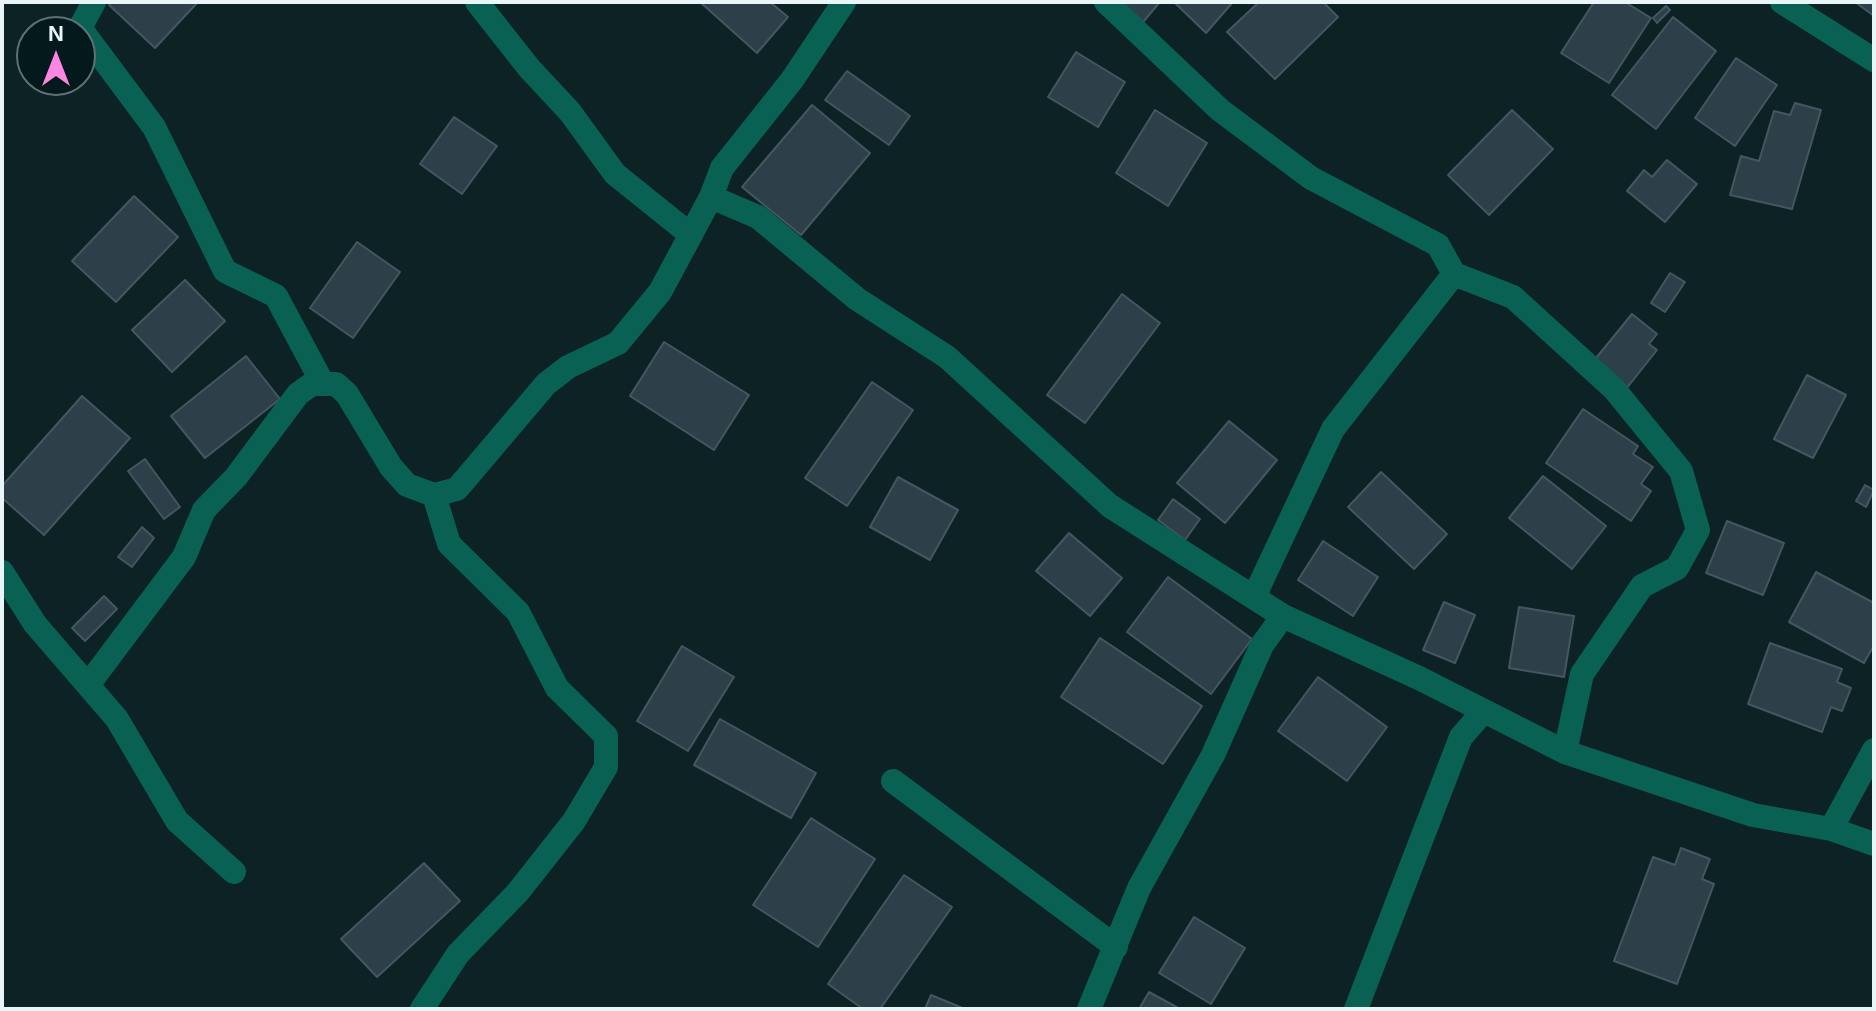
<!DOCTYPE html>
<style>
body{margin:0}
#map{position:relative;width:1876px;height:1011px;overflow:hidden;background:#0c2225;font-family:Arial,sans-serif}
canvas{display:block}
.frame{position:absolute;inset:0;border:4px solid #e9f6f8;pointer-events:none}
.north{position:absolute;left:16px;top:16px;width:80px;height:80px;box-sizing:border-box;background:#04191b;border:2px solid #607173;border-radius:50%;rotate:0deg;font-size:22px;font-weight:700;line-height:32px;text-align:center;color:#e9f6f8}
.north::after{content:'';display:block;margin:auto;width:28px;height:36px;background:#fd86e3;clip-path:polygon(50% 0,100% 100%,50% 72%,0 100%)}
</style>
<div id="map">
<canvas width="1876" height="1011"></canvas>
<div class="frame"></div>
<div class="north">N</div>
</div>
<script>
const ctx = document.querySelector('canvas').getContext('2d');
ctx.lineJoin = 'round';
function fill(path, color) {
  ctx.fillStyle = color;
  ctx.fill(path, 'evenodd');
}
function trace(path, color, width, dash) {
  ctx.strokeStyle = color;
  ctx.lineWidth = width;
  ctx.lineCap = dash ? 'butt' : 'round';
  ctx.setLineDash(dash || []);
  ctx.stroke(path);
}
const building = new Path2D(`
 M 112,2 L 198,2 L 155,48 L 109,5 Z
 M 700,2 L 770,2 L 788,17 L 757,53 Z
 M 1127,2 L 1160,2 L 1143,22 L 1124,5 Z
 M 1174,2 L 1233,2 L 1206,33 Z
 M 1259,2 L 1323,2 L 1338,17 L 1275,79 L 1227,32 Z
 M 1594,2 L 1625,2 L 1651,18 L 1609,83 L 1561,53 Z
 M 1855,2 L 1874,2 L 1874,16 Z
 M 1666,6 L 1670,10 L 1657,23 L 1653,18 Z
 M 1673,17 L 1716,51 L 1656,129 L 1612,95 Z
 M 1076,52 L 1125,82 L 1098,127 L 1048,97 Z
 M 1736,58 L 1777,85 L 1735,146 L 1695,118 Z
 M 847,71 L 910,116 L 889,145 L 825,100 Z
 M 1795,103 L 1821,110 L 1792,209 L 1730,195 L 1741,156 L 1759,161 L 1774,111 L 1790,115 Z
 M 812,105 L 870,153 L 801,235 L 742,187 Z
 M 1155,110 L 1207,143 L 1168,206 L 1116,173 Z
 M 1512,110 L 1553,149 L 1489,215 L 1448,175 Z
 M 454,117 L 497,146 L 462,194 L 420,164 Z
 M 1667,160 L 1697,184 L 1665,222 L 1627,191 L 1644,170 L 1652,177 Z
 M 134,196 L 178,237 L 116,302 L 72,261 Z
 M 357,242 L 400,272 L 353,338 L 310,308 Z
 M 1670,273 L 1685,282 L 1665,312 L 1651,303 Z
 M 185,280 L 225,321 L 172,372 L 132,330 Z
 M 1122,294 L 1160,323 L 1085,423 L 1047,395 Z
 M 1632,314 L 1657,334 L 1649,344 L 1657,350 L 1626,389 L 1592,363 Z
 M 664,342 L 749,395 L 714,450 L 630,396 Z
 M 246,356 L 280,399 L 205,458 L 171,416 Z
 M 1807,375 L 1846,395 L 1813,458 L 1774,439 Z
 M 872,382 L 913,410 L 847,506 L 805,478 Z
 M 82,396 L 130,438 L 44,535 L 2,498 L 2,486 Z
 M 1583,409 L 1638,446 L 1633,454 L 1653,467 L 1641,484 L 1651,491 L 1631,521 L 1546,463 Z
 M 1229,421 L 1277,460 L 1225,523 L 1177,483 Z
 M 145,459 L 180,507 L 164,519 L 128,471 Z
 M 1381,472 L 1447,534 L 1414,569 L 1348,507 Z
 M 1543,476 L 1606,526 L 1572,569 L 1509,518 Z
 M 898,477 L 958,510 L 930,560 L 870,527 Z
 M 1865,485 L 1874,490 L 1866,507 L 1856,501 Z
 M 1173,499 L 1200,519 L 1185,540 L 1158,520 Z
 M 1727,521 L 1784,543 L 1763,595 L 1706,573 Z
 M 142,527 L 154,538 L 132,567 L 118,557 Z
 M 1069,533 L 1122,578 L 1090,616 L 1036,571 Z
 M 1323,541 L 1378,577 L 1353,616 L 1298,580 Z
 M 1816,572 L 1874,603 L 1874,645 L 1864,663 L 1789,622 Z
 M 1168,577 L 1252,639 L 1211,694 L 1127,632 Z
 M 104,596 L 117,609 L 85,641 L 72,628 Z
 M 1444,602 L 1475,615 L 1455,663 L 1423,650 Z
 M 1519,607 L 1574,616 L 1564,677 L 1509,668 Z
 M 1100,638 L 1202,706 L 1163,764 L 1061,697 Z
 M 1770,643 L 1842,669 L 1837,682 L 1851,688 L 1842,711 L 1831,707 L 1822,732 L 1748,704 Z
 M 682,646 L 734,677 L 688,751 L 637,721 Z
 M 1318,677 L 1387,727 L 1347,781 L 1278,731 Z
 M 720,719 L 816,773 L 791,818 L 694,765 Z
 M 811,818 L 875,859 L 818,947 L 753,905 Z
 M 1681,848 L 1710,859 L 1702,879 L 1714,884 L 1677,984 L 1614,961 L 1653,857 L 1675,865 Z
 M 424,863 L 460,901 L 377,977 L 341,939 Z
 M 904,875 L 952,907 L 880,1009 L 863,1009 L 828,984 Z
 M 1194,917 L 1245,948 L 1211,1004 L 1159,973 Z
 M 1149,992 L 1180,1009 L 1139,1009 Z
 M 931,995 L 965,1009 L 925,1009 Z`);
fill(building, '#2d3f49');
trace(building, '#445761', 2);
trace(new Path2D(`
 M 94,2 L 80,28 L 154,127 L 225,271 L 276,296 L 323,384
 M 477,2 L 529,68 L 570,112 L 615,174 L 691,235
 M 1106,2 L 1220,110 L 1311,178 L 1438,245 L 1454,274 L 1333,429 L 1254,597
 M 1782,2 L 1874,60
 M 711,197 L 758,217 L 857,299 L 947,357 L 1110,506 L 1283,616 L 1419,678 L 1565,752 L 1753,815 L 1831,829 L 1874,844
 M 1454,274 L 1513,297 L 1614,389 L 1681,471 L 1698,530 L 1677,568 L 1642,586 L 1582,674 L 1565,752
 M 2,572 L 35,624 L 117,719 L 177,821 L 234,872
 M 88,685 L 184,557 L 204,510 L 236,477 L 298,394 L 312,384 L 336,384 L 347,394 L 391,467 L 407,485 L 434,495 L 457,489 L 546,384 L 568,367 L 618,343 L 660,292 L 711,197 L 722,168 L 792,80 L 844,2
 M 893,781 L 1116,947
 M 1831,829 L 1874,750
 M 422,1009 L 458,954 L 518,892 L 574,821 L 606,767 L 606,736 L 557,688 L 518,612 L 449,544 L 434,495
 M 1089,1009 L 1139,888 L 1213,755 L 1262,645 L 1283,616
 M 1356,1009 L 1461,737 L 1483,712`), '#096154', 24);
</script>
